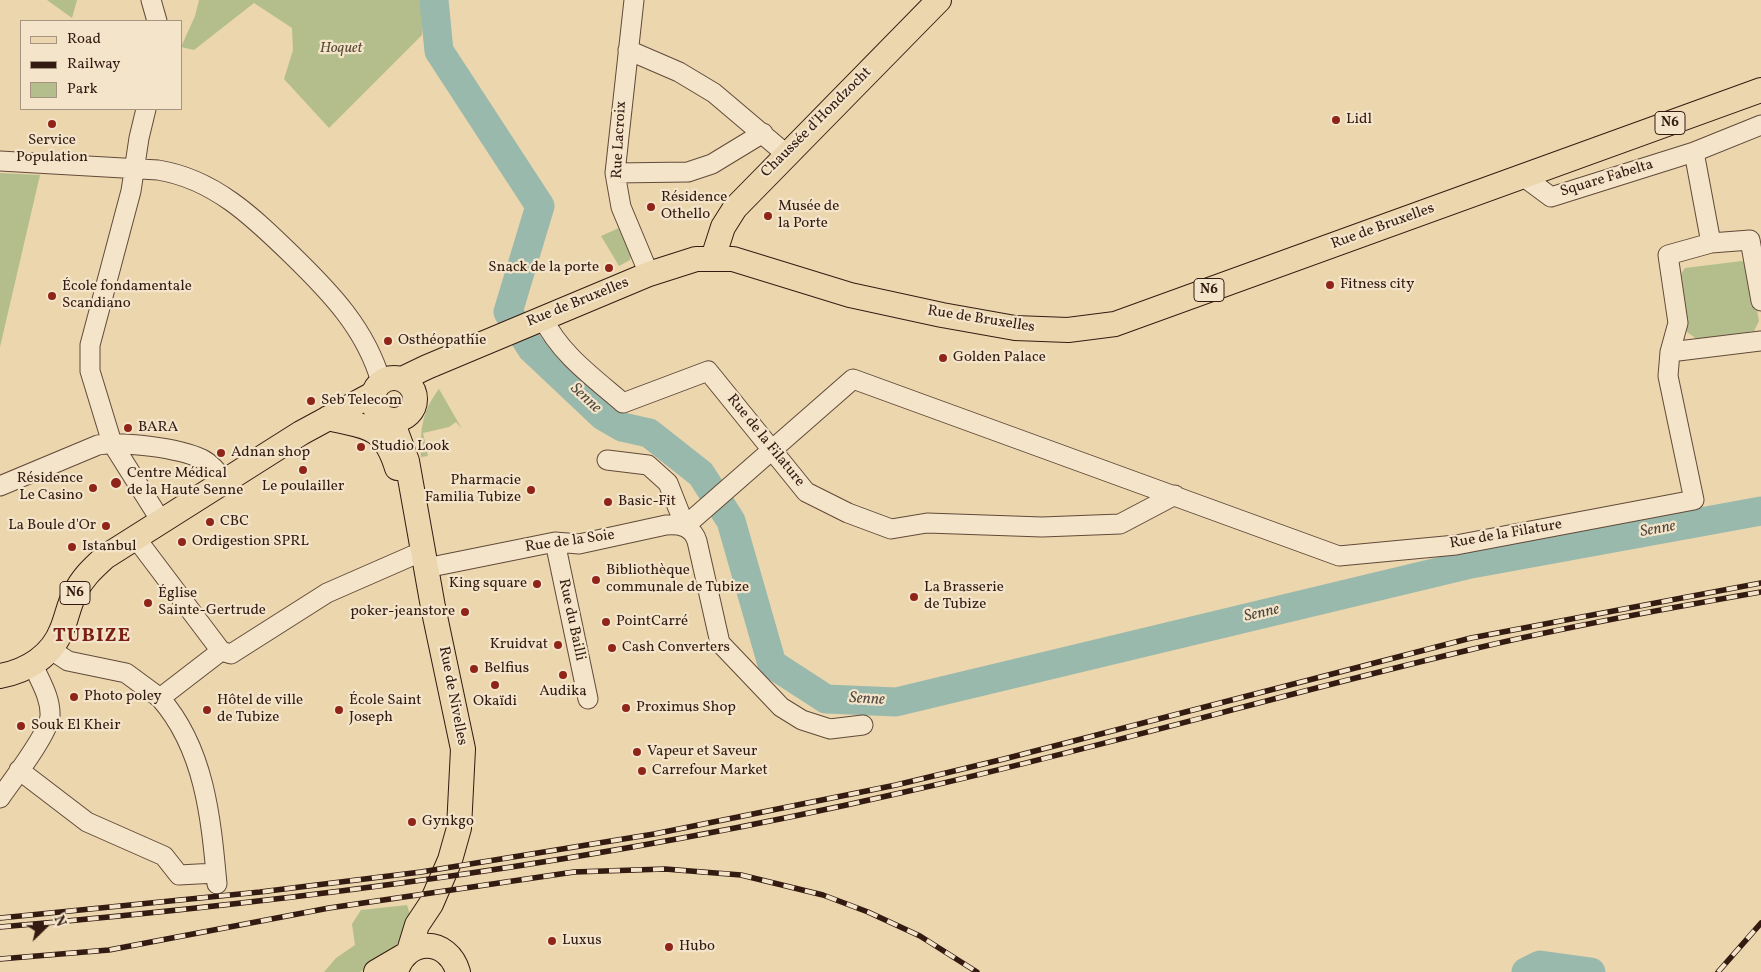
<!DOCTYPE html>
<meta charset="utf-8">
<style>
body{margin:0}
#map{position:relative;width:1761px;height:972px;overflow:hidden;background:#ecd6ae;font-family:Vollkorn,serif}
canvas{display:block}
.legend{position:absolute;left:20px;top:20px;width:162px;height:90px;box-sizing:border-box;background:#f3e4ca;border:1px solid #a79480;margin:0;padding:6px 9px;list-style:none;font-size:15px;color:#341b12}
.legend li{display:flex;align-items:center;gap:10px;height:25px}
.legend b{width:25px;border:1px solid #a79480}
.north{position:absolute;left:20px;top:902px;width:50px;height:50px;-webkit-text-stroke:4px #f3e4ca;paint-order:stroke;rotate:68deg;font-size:14px;font-weight:700;line-height:20px;text-align:center;color:#341b12}
.north::after{content:'';display:block;margin:auto;width:18px;height:22px;background:#341b12;clip-path:polygon(50% 0,100% 100%,50% 72%,0 100%)}
</style>
<div id="map">
<canvas width="1761" height="972"></canvas>
<ul class="legend">
<li><b style="height:6px;background:#ecd6ae"></b>Road</li>
<li><b style="height:6px;background:#341b12"></b>Railway</li>
<li><b style="height:14px;background:#b4be8c"></b>Park</li>
</ul>
<div class="north">N</div>
</div>
<script>
const ctx = document.querySelector('canvas').getContext('2d');
ctx.lineJoin = 'round';
function fill(path, color) {
  ctx.fillStyle = color;
  ctx.fill(path, 'evenodd');
}
function trace(path, color, width, dash) {
  ctx.strokeStyle = color;
  ctx.lineWidth = width;
  ctx.lineCap = dash ? 'butt' : 'round';
  ctx.setLineDash(dash || []);
  ctx.stroke(path);
}
function drawText(font, color, halo, rows, align = 'center') {
  ctx.font = font + ' Vollkorn,serif';
  ctx.lineWidth = 4.5;
  ctx.setLineDash([]);
  ctx.textBaseline = 'middle';
  ctx.strokeStyle = halo;
  ctx.fillStyle = color;
  for (const [text, x, y, turn = 0] of rows) {
    ctx.save();
    ctx.translate(x, y);
    ctx.rotate((+turn || 0) * Math.PI / 180);
    ctx.textAlign = isNaN(turn) ? turn : align;
    if (halo) ctx.strokeText(text, 0, 0);
    ctx.fillText(text, 0, 0);
    ctx.restore();
  }
}
fill(new Path2D(`
 M 47,0 L 77,0 L 72,18 Z
 M 199,0 L 424,0 L 422,35 L 329,128 L 284,79 L 293,50 L 292,28 L 254,3 L 194,50 L 181,47 L 195,16 Z
 M 0,173 L 40,175 L 0,347 Z
 M 619,228 L 631,255 L 630,260 L 619,266 L 601,236 Z
 M 1742,261 L 1749,265 L 1759,321 L 1754,331 L 1698,340 L 1687,332 L 1681,274 L 1685,268 Z
 M 439,389 L 462,429 L 456,422 L 449,427 L 423,433 L 428,456 L 421,457 C 420,430 422,411 439,389 Z
 M 407,905 L 411,918 L 401,940 L 387,954 L 360,972 L 324,972 L 336,958 L 355,945 L 352,924 L 361,910 Z`), '#b4be8c');
trace(new Path2D(`
 M 434,0 L 439,51 L 540,206 L 508,312 L 532,349 L 603,416 L 622,427 L 649,433 L 701,474 L 731,521 L 772,664 L 826,699 L 896,702 L 1471,564 L 1761,511
 M 1526,972 L 1540,965 L 1591,972`), '#99b9ac', 29);
const minor = new Path2D(`
 M 151,0 L 157,21
 M 634,0 L 615,173 L 621,207 L 649,274
 M 628,50 L 679,72 L 714,93 L 786,154
 M 146,109 L 139,138 L 131,191 L 90,345 L 90,371 L 112,443 L 161,521
 M 1694,152 L 1711,243
 M 0,161 L 158,170 C 214,179 253,217 292,255 C 330,292 366,329 381,382
 M 615,173 L 688,172 L 712,164 L 763,133
 M 1524,177 L 1551,197 L 1694,152 L 1761,125
 M 543,318 C 559,353 594,378 623,403 L 708,371 L 806,492 L 848,513 L 891,529 L 927,523 L 1042,527 L 1120,524 L 1175,495
 M 1670,352 L 1761,341
 M 607,460 L 648,465 L 668,483 L 685,526 L 853,379 L 1339,556 L 1456,545 L 1694,500 L 1668,376 L 1670,352 L 1678,323 L 1668,255 L 1711,243 L 1750,240 L 1761,301
 M 0,486 L 98,445 C 123,441 179,448 202,459 C 212,464 218,473 224,481
 M 135,537 L 221,651 L 231,654 L 327,593 L 423,551
 M 555,542 L 588,699
 M 426,568 L 555,542 L 579,544 L 666,525 C 680,524 692,526 697,541 L 720,643 L 781,707 L 802,720 L 830,729 L 863,725
 M 50,649 L 68,661 L 126,673 L 160,698 L 221,651
 M 160,698 C 205,749 211,819 217,884
 M 19,770 L 87,822 L 164,856 L 179,875 L 216,873
 M 0,798 C 11,782 49,733 50,716 C 51,698 40,681 33,665`);
const major = new Path2D(`
 M 713,258 L 723,227 L 735,208 L 939,0
 M373 399a21 21 0 1 1 42 0a21 21 0 1 1-42 0Z
 M 402,379 L 427,367 L 649,274 L 696,259 L 733,259 L 850,295 L 942,315 L 1015,328 L 1068,330 L 1115,324 L 1761,90
 M 328,418 C 366,428 383,423 397,468
 M 392,421 L 407,461 L 433,607 L 463,749 L 459,828 L 450,860 L 431,904 L 417,925 L 409,951
 M 0,676 C 27,671 52,656 62,629 C 67,617 69,604 75,593 C 82,578 93,568 105,557 L 301,433 L 373,394
 M 376,972 L 405,955
 M 396,972 C 406,937 448,937 458,972`);
trace(minor, '#624a39', 21);
trace(major, '#341b12', 26);
trace(minor, '#f3e4ca', 19);
trace(major, '#ecd6ae', 24);
const rail = new Path2D(`
 M 0,918 L 260,892 L 421,872 L 654,834 L 896,785 L 1004,759 L 1471,638 L 1761,583
 M 0,927 C 303,901 604,861 900,793 C 1091,750 1279,695 1469,650 C 1565,627 1663,609 1761,592
 M 0,959 L 109,950 L 329,908 L 574,872 L 665,869 L 741,875 L 823,895 L 868,912 L 920,936 L 977,972
 M 1718,972 L 1761,923`);
trace(rail, '#341b12', 5.5);
trace(rail, '#f3e4ca', 4, [11]);
for (const [x, y, r, color] of [
 [1336,120,5,"#8f2418"],
 [52,124,5,"#8f2418"],
 [651,207,5,"#8f2418"],
 [768,216,5,"#8f2418"],
 [609,268,5,"#8f2418"],
 [1330,285,5,"#8f2418"],
 [52,296,5,"#8f2418"],
 [388,341,5,"#8f2418"],
 [943,358,5,"#8f2418"],
 [311,401,5,"#8f2418"],
 [128,428,5,"#8f2418"],
 [361,447,5,"#8f2418"],
 [221,453,5,"#8f2418"],
 [303,470,5,"#8f2418"],
 [116,483,6,"#8f2418"],
 [93,488,5,"#8f2418"],
 [531,490,5,"#8f2418"],
 [608,502,5,"#8f2418"],
 [210,522,5,"#8f2418"],
 [106,526,5,"#8f2418"],
 [182,542,5,"#8f2418"],
 [72,547,5,"#8f2418"],
 [596,580,5,"#8f2418"],
 [537,584,5,"#8f2418"],
 [914,597,5,"#8f2418"],
 [148,603,5,"#8f2418"],
 [465,612,5,"#8f2418"],
 [606,622,5,"#8f2418"],
 [558,645,5,"#8f2418"],
 [612,648,5,"#8f2418"],
 [474,669,5,"#8f2418"],
 [563,675,5,"#8f2418"],
 [495,685,5,"#8f2418"],
 [74,697,5,"#8f2418"],
 [626,708,5,"#8f2418"],
 [207,710,5,"#8f2418"],
 [339,710,5,"#8f2418"],
 [21,726,5,"#8f2418"],
 [637,752,5,"#8f2418"],
 [642,771,5,"#8f2418"],
 [412,822,5,"#8f2418"],
 [552,941,5,"#8f2418"],
 [669,947,5,"#8f2418"]
]) {
  const dot = new Path2D();
  dot.arc(x, y, r, 0, 2 * Math.PI);
  ctx.fillStyle = color;
  ctx.fill(dot);
  trace(dot, '#f3e4ca', 2);
}
for (const [x, y, w] of [
 [1670,123,30],
 [1209,290,30],
 [75,593,30]
]) {
  const box = new Path2D();
  box.roundRect(x - w / 2, y - 11.5, w, 23, 4);
  ctx.fillStyle = '#f3e4ca';
  ctx.fill(box);
  trace(box, '#341b12', 1);
}
drawText('bold 14px', '#341b12', null, [
 ["N6",1670,123],
 ["N6",1209,290],
 ["N6",75,593]
]);
drawText('italic 15px', '#5a4c37', '#f3e4ca', [
 ["Hoquet",341,49]
]);
drawText('15px', '#341b12', '#f3e4ca', [
 ["Lidl",1346,120],
 ["Service",52,141,"center"],
 ["Population",52,158,"center"],
 ["Résidence",661,198],
 ["Othello",661,215],
 ["Musée de",778,207],
 ["la Porte",778,224],
 ["Snack de la porte",599,268,"right"],
 ["Fitness city",1340,285],
 ["École fondamentale",62,287],
 ["Scandiano",62,304],
 ["Osthéopathie",398,341],
 ["Golden Palace",953,358],
 ["Seb Telecom",321,401],
 ["BARA",138,428],
 ["Studio Look",371,447],
 ["Adnan shop",231,453],
 ["Centre Médical",127,474],
 ["de la Haute Senne",127,491],
 ["Résidence",83,479,"right"],
 ["Le Casino",83,496,"right"],
 ["Pharmacie",521,481,"right"],
 ["Familia Tubize",521,498,"right"],
 ["Le poulailler",303,487,"center"],
 ["Basic-Fit",618,502],
 ["CBC",220,522],
 ["La Boule d'Or",96,526,"right"],
 ["Ordigestion SPRL",192,542],
 ["Istanbul",82,547],
 ["Bibliothèque",606,571],
 ["communale de Tubize",606,588],
 ["King square",527,584,"right"],
 ["La Brasserie",924,588],
 ["de Tubize",924,605],
 ["Église",158,594],
 ["Sainte-Gertrude",158,611],
 ["poker-jeanstore",455,612,"right"],
 ["PointCarré",616,622],
 ["Kruidvat",548,645,"right"],
 ["Cash Converters",622,648],
 ["Belfius",484,669],
 ["Audika",563,692,"center"],
 ["Photo poley",84,697],
 ["Hôtel de ville",217,701],
 ["de Tubize",217,718],
 ["École Saint",349,701],
 ["Joseph",349,718],
 ["Okaïdi",495,702,"center"],
 ["Proximus Shop",636,708],
 ["Souk El Kheir",31,726],
 ["Vapeur et Saveur",647,752],
 ["Carrefour Market",652,771],
 ["Gynkgo",422,822],
 ["Luxus",562,941],
 ["Hubo",679,947]
], 'left');
drawText('15px', '#341b12', '#f3e4ca', [
 ["Chaussée d'Hondzocht",817,123,-45],
 ["Rue Lacroix",620,140,-87],
 ["Square Fabelta",1607,179,-17],
 ["Rue de Bruxelles",1383,227,-20],
 ["Rue de Bruxelles",578,303,-22],
 ["Rue de Bruxelles",981,320,9],
 ["Rue de la Filature",765,441,51],
 ["Rue de la Filature",1506,535,-10],
 ["Rue de la Soie",570,542,-8],
 ["Rue du Bailli",571,620,78],
 ["Rue de Nivelles",452,696,79]
]);
drawText('italic 16px', '#524a40', '#f3e4ca', [
 ["Senne",585,399,43],
 ["Senne",1658,530,-10],
 ["Senne",1262,614,-13],
 ["Senne",867,700,3]
]);
ctx.letterSpacing = '1px';
drawText('bold 20px', '#7a1f14', '#f3e4ca', [
 ["TUBIZE",92,637]
]);
ctx.letterSpacing = '0px';
</script>
